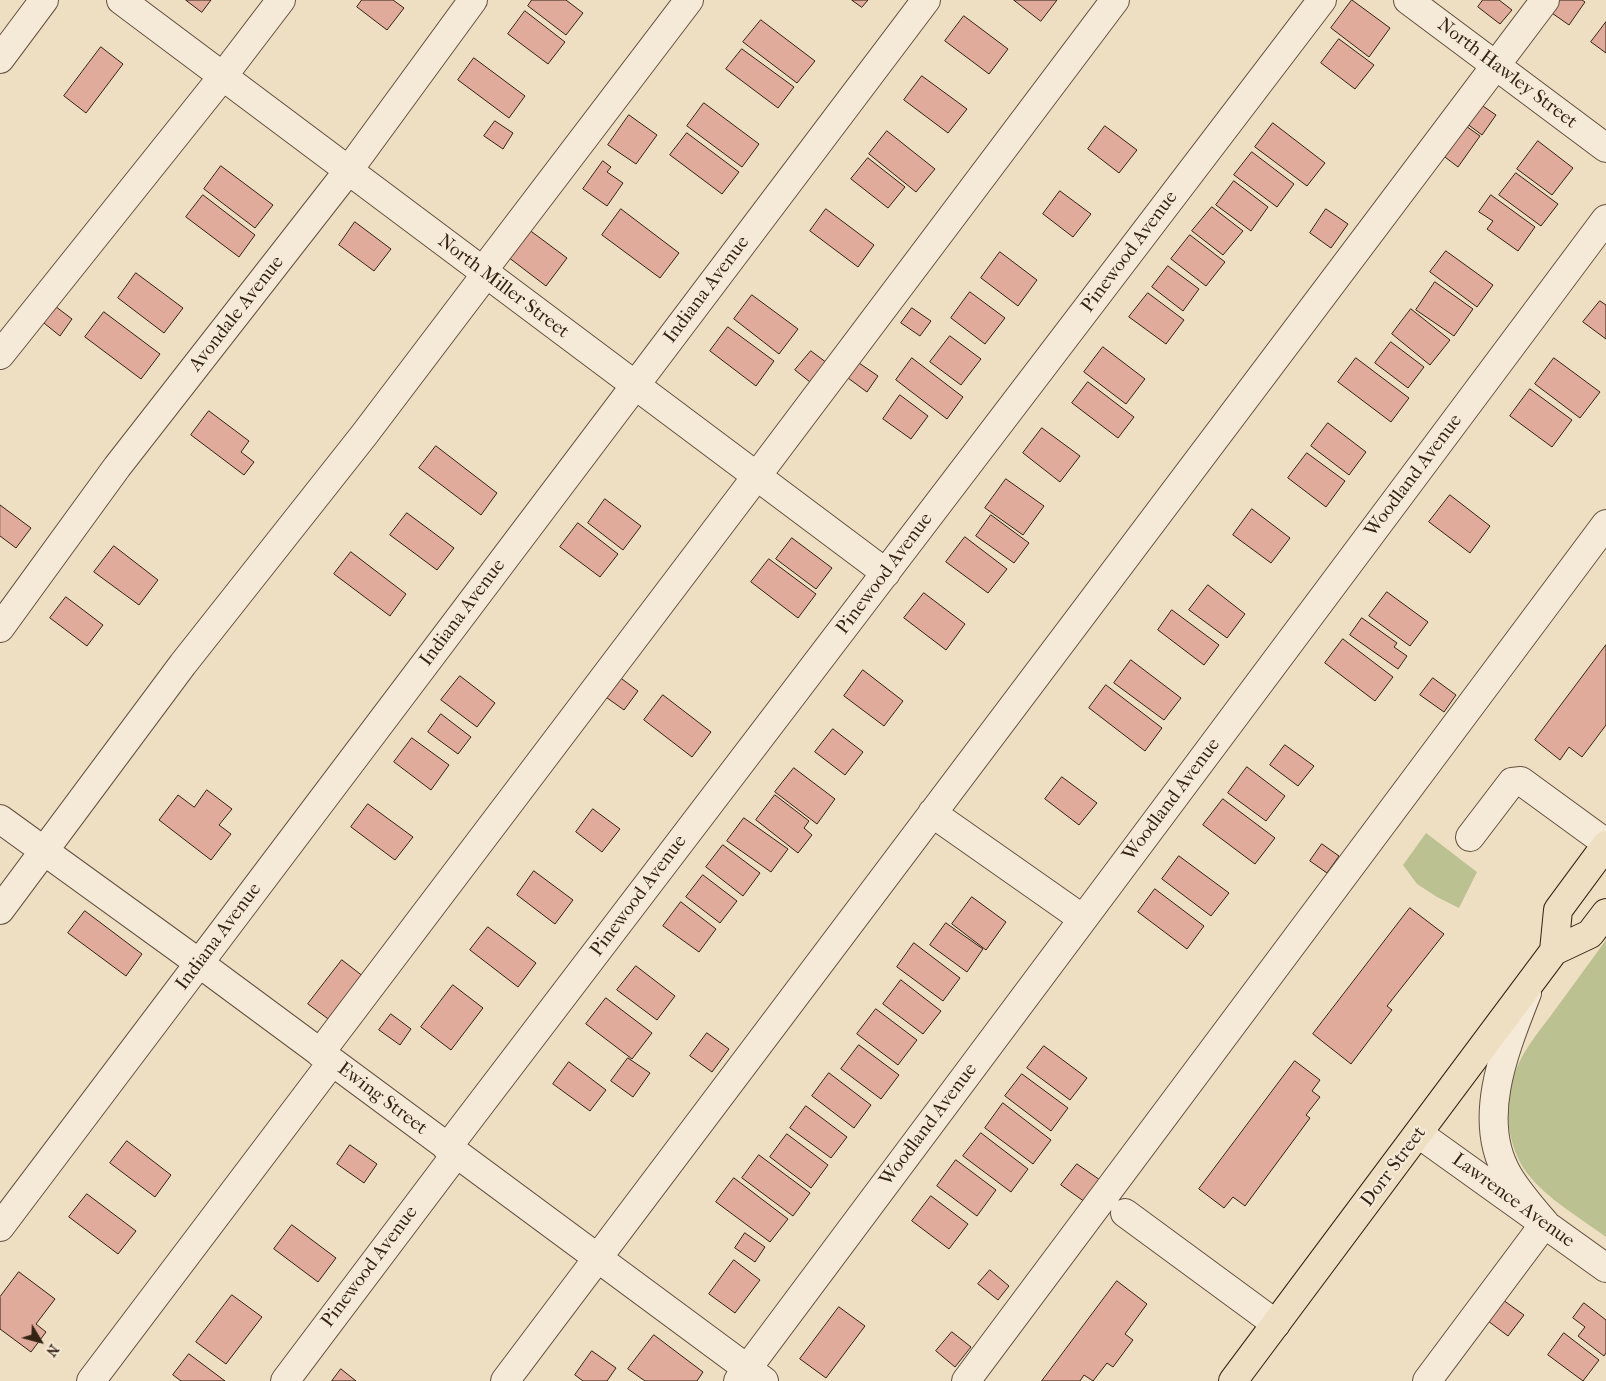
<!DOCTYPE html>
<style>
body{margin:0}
#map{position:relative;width:1606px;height:1381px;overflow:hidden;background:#efdfc2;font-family:"IM FELL French Canon",serif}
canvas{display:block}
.north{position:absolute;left:15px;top:1316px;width:50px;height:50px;-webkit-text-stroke:4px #f5ead7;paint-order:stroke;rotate:127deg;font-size:14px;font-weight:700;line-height:20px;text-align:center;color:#342214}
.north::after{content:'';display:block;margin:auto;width:18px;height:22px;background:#342214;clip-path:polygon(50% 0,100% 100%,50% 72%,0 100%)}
</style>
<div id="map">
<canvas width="1606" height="1381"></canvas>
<div class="north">N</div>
</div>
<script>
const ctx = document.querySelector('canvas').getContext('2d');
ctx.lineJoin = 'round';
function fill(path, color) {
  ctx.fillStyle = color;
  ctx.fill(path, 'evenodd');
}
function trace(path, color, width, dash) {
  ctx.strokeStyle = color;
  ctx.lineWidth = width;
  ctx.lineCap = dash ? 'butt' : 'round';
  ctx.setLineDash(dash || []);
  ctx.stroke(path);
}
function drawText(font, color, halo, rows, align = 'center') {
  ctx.font = font + ' "IM FELL French Canon",serif';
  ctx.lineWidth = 4.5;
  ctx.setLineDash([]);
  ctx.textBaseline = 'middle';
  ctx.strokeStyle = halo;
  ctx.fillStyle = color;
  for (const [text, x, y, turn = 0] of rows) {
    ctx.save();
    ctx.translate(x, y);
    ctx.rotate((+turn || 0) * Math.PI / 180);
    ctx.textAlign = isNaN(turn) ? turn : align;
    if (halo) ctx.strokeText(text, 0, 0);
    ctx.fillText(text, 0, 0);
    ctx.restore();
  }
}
fill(new Path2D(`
 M 1426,833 L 1477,872 L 1459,908 L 1437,897 L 1417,884 L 1403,865 Z
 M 1606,940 L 1606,1237 C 1579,1217 1547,1199 1527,1173 C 1508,1148 1503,1108 1513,1078 C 1520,1054 1537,1034 1552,1014 C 1570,989 1588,965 1606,940 Z`), '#bcc191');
const building = new Path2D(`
 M 186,0 L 211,0 L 202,12 Z
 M 362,0 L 393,0 L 404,8 L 387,30 L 357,7 Z
 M 532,0 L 566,0 L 583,13 L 566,35 L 528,6 Z
 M 852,0 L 868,0 L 862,7 Z
 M 1014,0 L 1057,0 L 1041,21 Z
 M 1352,0 L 1390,28 L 1369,57 L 1331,28 Z
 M 1483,0 L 1499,0 L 1512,10 L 1500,24 L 1478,7 Z
 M 1556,0 L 1582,0 L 1585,2 L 1569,25 L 1549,11 Z
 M 525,11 L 565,42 L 548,64 L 508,34 Z
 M 964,16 L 1008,49 L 989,74 L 945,41 Z
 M 761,20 L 815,61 L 797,83 L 743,42 Z
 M 1606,22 L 1606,53 L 1591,42 Z
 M 1339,39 L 1374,65 L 1355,89 L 1321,63 Z
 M 101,47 L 123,64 L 86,113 L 64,96 Z
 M 742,49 L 794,87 L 778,108 L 726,69 Z
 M 474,58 L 525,96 L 509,118 L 458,80 Z
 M 922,76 L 967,109 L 948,133 L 904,100 Z
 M 704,103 L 759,144 L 742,167 L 687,126 Z
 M 1480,104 L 1496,115 L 1482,135 L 1466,123 Z
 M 629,115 L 657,135 L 636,164 L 608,145 Z
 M 495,121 L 513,133 L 503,149 L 484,136 Z
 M 1459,121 L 1480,136 L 1458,167 L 1437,151 Z
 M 1273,123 L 1325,163 L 1307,186 L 1255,147 Z
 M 1105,126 L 1137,150 L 1119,173 L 1088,149 Z
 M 887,131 L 935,169 L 916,192 L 869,154 Z
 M 687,133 L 739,172 L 722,194 L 670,155 Z
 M 1538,141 L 1573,168 L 1552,195 L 1517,169 Z
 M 1252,152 L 1294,184 L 1277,207 L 1234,175 Z
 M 868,158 L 905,187 L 888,208 L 851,179 Z
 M 603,161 L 611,167 L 607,172 L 623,183 L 607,206 L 583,189 Z
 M 221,166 L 273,205 L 255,228 L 204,189 Z
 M 1516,173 L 1558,204 L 1541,226 L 1499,195 Z
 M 1234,181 L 1268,207 L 1251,231 L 1216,205 Z
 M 1060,191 L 1091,214 L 1073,237 L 1043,214 Z
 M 203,195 L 255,235 L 239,257 L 186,217 Z
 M 1491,195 L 1535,227 L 1518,251 L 1487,229 L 1493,221 L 1479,212 Z
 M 1212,207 L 1243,231 L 1223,255 L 1192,231 Z
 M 621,209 L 679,253 L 660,278 L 602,235 Z
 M 826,209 L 874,245 L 858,267 L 810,231 Z
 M 1326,209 L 1348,224 L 1331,248 L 1310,233 Z
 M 355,222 L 391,249 L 374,271 L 339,245 Z
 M 528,229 L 567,258 L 546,286 L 508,257 Z
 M 1190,235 L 1225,262 L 1206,286 L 1171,259 Z
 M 1446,251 L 1493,285 L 1477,307 L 1430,272 Z
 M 1000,252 L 1037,280 L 1018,306 L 981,278 Z
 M 1168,266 L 1199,289 L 1183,311 L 1152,287 Z
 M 136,273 L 183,308 L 164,333 L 118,298 Z
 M 1435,282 L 1473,309 L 1454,336 L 1416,310 Z
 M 970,292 L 1005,318 L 985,344 L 951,318 Z
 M 1148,293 L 1184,320 L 1166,344 L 1129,317 Z
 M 752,295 L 798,329 L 779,354 L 734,319 Z
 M 1600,301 L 1606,305 L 1606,339 L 1583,322 Z
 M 51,303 L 72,319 L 60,336 L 39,319 Z
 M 912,308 L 931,321 L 920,336 L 901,323 Z
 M 1411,309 L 1450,340 L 1430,365 L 1392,334 Z
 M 104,312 L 160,354 L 141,379 L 85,337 Z
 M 728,327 L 774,361 L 756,386 L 710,351 Z
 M 950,336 L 981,359 L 961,385 L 930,362 Z
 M 1391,342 L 1424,367 L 1408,388 L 1375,363 Z
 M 1103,347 L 1145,379 L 1126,404 L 1084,372 Z
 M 811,351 L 831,366 L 815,386 L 795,370 Z
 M 912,358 L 963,397 L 947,419 L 896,380 Z
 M 1356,358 L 1409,398 L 1391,422 L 1338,382 Z
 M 1554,358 L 1600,392 L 1580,418 L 1535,384 Z
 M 859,363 L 878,376 L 867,392 L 848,378 Z
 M 1088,382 L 1134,417 L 1118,438 L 1072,403 Z
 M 1530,389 L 1572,420 L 1552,447 L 1510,416 Z
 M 900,395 L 928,416 L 911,439 L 883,419 Z
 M 209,411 L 249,441 L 241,452 L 254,462 L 244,475 L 191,435 Z
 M 1328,423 L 1366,452 L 1349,475 L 1311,446 Z
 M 1042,428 L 1080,456 L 1060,482 L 1023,453 Z
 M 436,446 L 497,493 L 481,515 L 419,468 Z
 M 1307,453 L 1345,481 L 1326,507 L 1288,478 Z
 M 1006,479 L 1044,506 L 1023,535 L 985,508 Z
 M 1450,495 L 1490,526 L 1470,553 L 1429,522 Z
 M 605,499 L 641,526 L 623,550 L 588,523 Z
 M 0,505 L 31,528 L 16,548 L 0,536 Z
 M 1252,509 L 1290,538 L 1271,563 L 1233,535 Z
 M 407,513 L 454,548 L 437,570 L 390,535 Z
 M 991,515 L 1029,543 L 1014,563 L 976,536 Z
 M 578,523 L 618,554 L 600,577 L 560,547 Z
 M 965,537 L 1007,569 L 988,593 L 946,562 Z
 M 792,538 L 832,568 L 816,589 L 776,559 Z
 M 114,546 L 158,580 L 139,605 L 94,572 Z
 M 351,552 L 406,594 L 390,616 L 334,574 Z
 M 769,559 L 816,594 L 798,618 L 751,582 Z
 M 1208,585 L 1245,614 L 1227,638 L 1189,610 Z
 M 1387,592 L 1428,622 L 1410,646 L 1369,616 Z
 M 924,593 L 965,624 L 946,650 L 904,618 Z
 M 66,597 L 103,625 L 87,646 L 50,618 Z
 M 1172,610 L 1219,645 L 1204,665 L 1158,630 Z
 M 1362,618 L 1397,643 L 1394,647 L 1407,656 L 1398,669 L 1350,635 Z
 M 1343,639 L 1393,677 L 1375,701 L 1325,663 Z
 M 1606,645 L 1606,725 L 1582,757 L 1569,747 L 1560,760 L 1535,740 Z
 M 1131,660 L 1181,698 L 1164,720 L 1114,683 Z
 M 863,670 L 903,701 L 884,726 L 844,696 Z
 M 460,676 L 495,703 L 477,727 L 441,700 Z
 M 618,676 L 638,691 L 624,710 L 603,695 Z
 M 1433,678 L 1456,695 L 1444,712 L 1420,695 Z
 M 1106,685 L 1162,728 L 1145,751 L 1089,708 Z
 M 663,695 L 711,732 L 692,757 L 644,720 Z
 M 441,714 L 471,737 L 458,754 L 428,732 Z
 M 833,729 L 863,752 L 845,775 L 815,752 Z
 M 412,738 L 449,765 L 431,790 L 394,762 Z
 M 1285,745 L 1314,766 L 1298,786 L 1270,765 Z
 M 1247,767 L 1285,796 L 1266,821 L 1228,793 Z
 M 794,768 L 835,799 L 817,824 L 775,792 Z
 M 1062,777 L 1097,803 L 1079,825 L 1045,799 Z
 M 207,790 L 232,809 L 219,825 L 231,834 L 211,860 L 159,820 L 178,795 L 194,807 Z
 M 775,795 L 809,821 L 804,828 L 812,835 L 798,853 L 756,820 Z
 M 1223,799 L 1275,838 L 1255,864 L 1203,825 Z
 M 368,804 L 413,837 L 395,860 L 351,827 Z
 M 593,809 L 620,829 L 602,852 L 576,832 Z
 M 744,818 L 788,849 L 771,872 L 727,841 Z
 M 1322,844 L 1339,856 L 1327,873 L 1310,861 Z
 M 723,845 L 760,873 L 743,896 L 706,867 Z
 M 1179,856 L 1229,893 L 1211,916 L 1162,879 Z
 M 534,871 L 573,900 L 555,924 L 517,895 Z
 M 703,875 L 737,901 L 720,923 L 686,897 Z
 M 1155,889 L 1204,926 L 1187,949 L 1138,912 Z
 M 972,897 L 1006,922 L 986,950 L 952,924 Z
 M 681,902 L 716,929 L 699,952 L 663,926 Z
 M 1410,908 L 1444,934 L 1387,1006 L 1392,1010 L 1351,1064 L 1313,1034 Z
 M 85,911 L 142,954 L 126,976 L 68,933 Z
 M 946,923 L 983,949 L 967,972 L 930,945 Z
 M 488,927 L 536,963 L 518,987 L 470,950 Z
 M 914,943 L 960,978 L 943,1001 L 897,967 Z
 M 342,960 L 364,977 L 331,1021 L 308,1004 Z
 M 636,966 L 675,996 L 657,1020 L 617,990 Z
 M 901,980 L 941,1011 L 923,1034 L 883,1004 Z
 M 453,985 L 483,1008 L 451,1050 L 421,1027 Z
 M 606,998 L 652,1033 L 632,1059 L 586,1024 Z
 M 876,1009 L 917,1040 L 898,1065 L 857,1034 Z
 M 391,1014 L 411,1029 L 400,1045 L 379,1030 Z
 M 707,1033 L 729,1049 L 712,1072 L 690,1056 Z
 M 859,1045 L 899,1075 L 881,1099 L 841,1069 Z
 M 1044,1046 L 1087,1078 L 1070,1100 L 1027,1068 Z
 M 628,1058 L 650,1073 L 633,1097 L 611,1081 Z
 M 1295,1061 L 1320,1080 L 1312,1091 L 1320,1097 L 1306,1115 L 1310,1118 L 1245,1206 L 1233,1197 L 1224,1208 L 1199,1189 Z
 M 569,1062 L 606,1090 L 590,1111 L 553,1084 Z
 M 829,1073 L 871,1105 L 854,1128 L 812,1096 Z
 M 1022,1074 L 1068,1108 L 1051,1131 L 1005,1096 Z
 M 1003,1103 L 1051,1140 L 1033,1164 L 985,1128 Z
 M 806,1106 L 847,1137 L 831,1158 L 790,1128 Z
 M 981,1133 L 1028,1169 L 1011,1192 L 963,1156 Z
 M 787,1134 L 828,1165 L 811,1188 L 770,1157 Z
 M 127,1141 L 171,1175 L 155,1197 L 110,1163 Z
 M 350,1145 L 377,1164 L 364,1183 L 337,1164 Z
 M 759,1155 L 810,1193 L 793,1216 L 742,1178 Z
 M 956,1160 L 996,1190 L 977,1216 L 937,1186 Z
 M 1077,1164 L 1100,1180 L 1085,1202 L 1061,1185 Z
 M 734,1178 L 788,1219 L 770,1242 L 716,1202 Z
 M 87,1194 L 136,1231 L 118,1254 L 69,1217 Z
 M 931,1196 L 968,1224 L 949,1249 L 912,1221 Z
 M 292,1225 L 336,1258 L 318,1282 L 274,1249 Z
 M 745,1233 L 765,1247 L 755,1262 L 735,1248 Z
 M 734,1260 L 760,1280 L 735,1313 L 709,1294 Z
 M 990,1270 L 1009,1286 L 998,1300 L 978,1284 Z
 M 19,1272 L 55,1299 L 36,1324 L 46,1332 L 31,1352 L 0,1329 L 0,1297 Z
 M 1117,1281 L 1147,1304 L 1125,1334 L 1133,1340 L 1113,1367 L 1107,1363 L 1093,1381 L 1084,1375 L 1080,1381 L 1042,1381 Z
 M 232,1295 L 262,1317 L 226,1364 L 196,1342 Z
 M 1503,1300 L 1524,1315 L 1508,1336 L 1488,1321 Z
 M 1584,1303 L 1606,1320 L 1606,1353 L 1604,1356 L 1578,1336 L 1585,1327 L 1573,1318 Z
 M 839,1307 L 865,1326 L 826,1378 L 800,1359 Z
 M 952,1332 L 971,1347 L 955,1367 L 936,1351 Z
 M 1564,1333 L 1599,1360 L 1583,1381 L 1548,1355 Z
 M 654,1335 L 703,1372 L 697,1381 L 645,1381 L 628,1369 Z
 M 592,1351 L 616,1368 L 607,1381 L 583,1381 L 575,1375 Z
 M 189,1354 L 225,1381 L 181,1381 L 173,1375 Z
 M 341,1369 L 356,1381 L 332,1381 Z`);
fill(building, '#e1ab9c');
trace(building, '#342214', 1);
const minor = new Path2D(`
 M 121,0 L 886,573
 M 1408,0 L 1606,148
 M 0,59 L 44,0
 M 482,272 L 689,0
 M 0,355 L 223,76 L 281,0
 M 0,628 L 117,467 L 348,171 L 473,0
 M 932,813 L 1083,919
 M 0,819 L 199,963 L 764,1381
 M 1470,837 L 1512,782 L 1521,781 L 1606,843
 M 0,910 L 183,664 L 364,435 L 486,274
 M 320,1053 L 756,477 L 1115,0
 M 1419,1134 L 1606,1268
 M 447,1148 L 1322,0
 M 1125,1213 L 1276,1324
 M 0,1227 L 926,0
 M 91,1381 L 332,1062
 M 285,1381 L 456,1154
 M 505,1381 L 1545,0
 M 738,1381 L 1606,219
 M 966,1381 L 1606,524
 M 1427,1381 L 1545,1223 C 1532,1208 1518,1192 1508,1175 C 1475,1119 1506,1047 1527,993`);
const major = new Path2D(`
 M 1554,951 L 1558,910 L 1606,845
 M 1233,1381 L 1554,951 L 1590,934 L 1606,913`);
trace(minor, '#635140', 30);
trace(major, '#342214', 30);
trace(minor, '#f5ead7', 28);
trace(major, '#efdfc2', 28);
drawText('19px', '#342214', '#f5ead7', [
 ["North Hawley Street",1507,74,37],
 ["Pinewood Avenue",1130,252,-53],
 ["North Miller Street",503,287,37],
 ["Indiana Avenue",707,290,-53],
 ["Avondale Avenue",237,314,-52],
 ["Woodland Avenue",1414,476,-53],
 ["Pinewood Avenue",885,574,-53],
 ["Indiana Avenue",463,613,-53],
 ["Woodland Avenue",1172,800,-53],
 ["Pinewood Avenue",639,896,-53],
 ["Indiana Avenue",219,937,-53],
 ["Ewing Street",382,1099,37],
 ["Woodland Avenue",929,1125,-53],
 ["Dorr Street",1394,1167,-53],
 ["Lawrence Avenue",1513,1201,36],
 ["Pinewood Avenue",370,1267,-53]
]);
</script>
